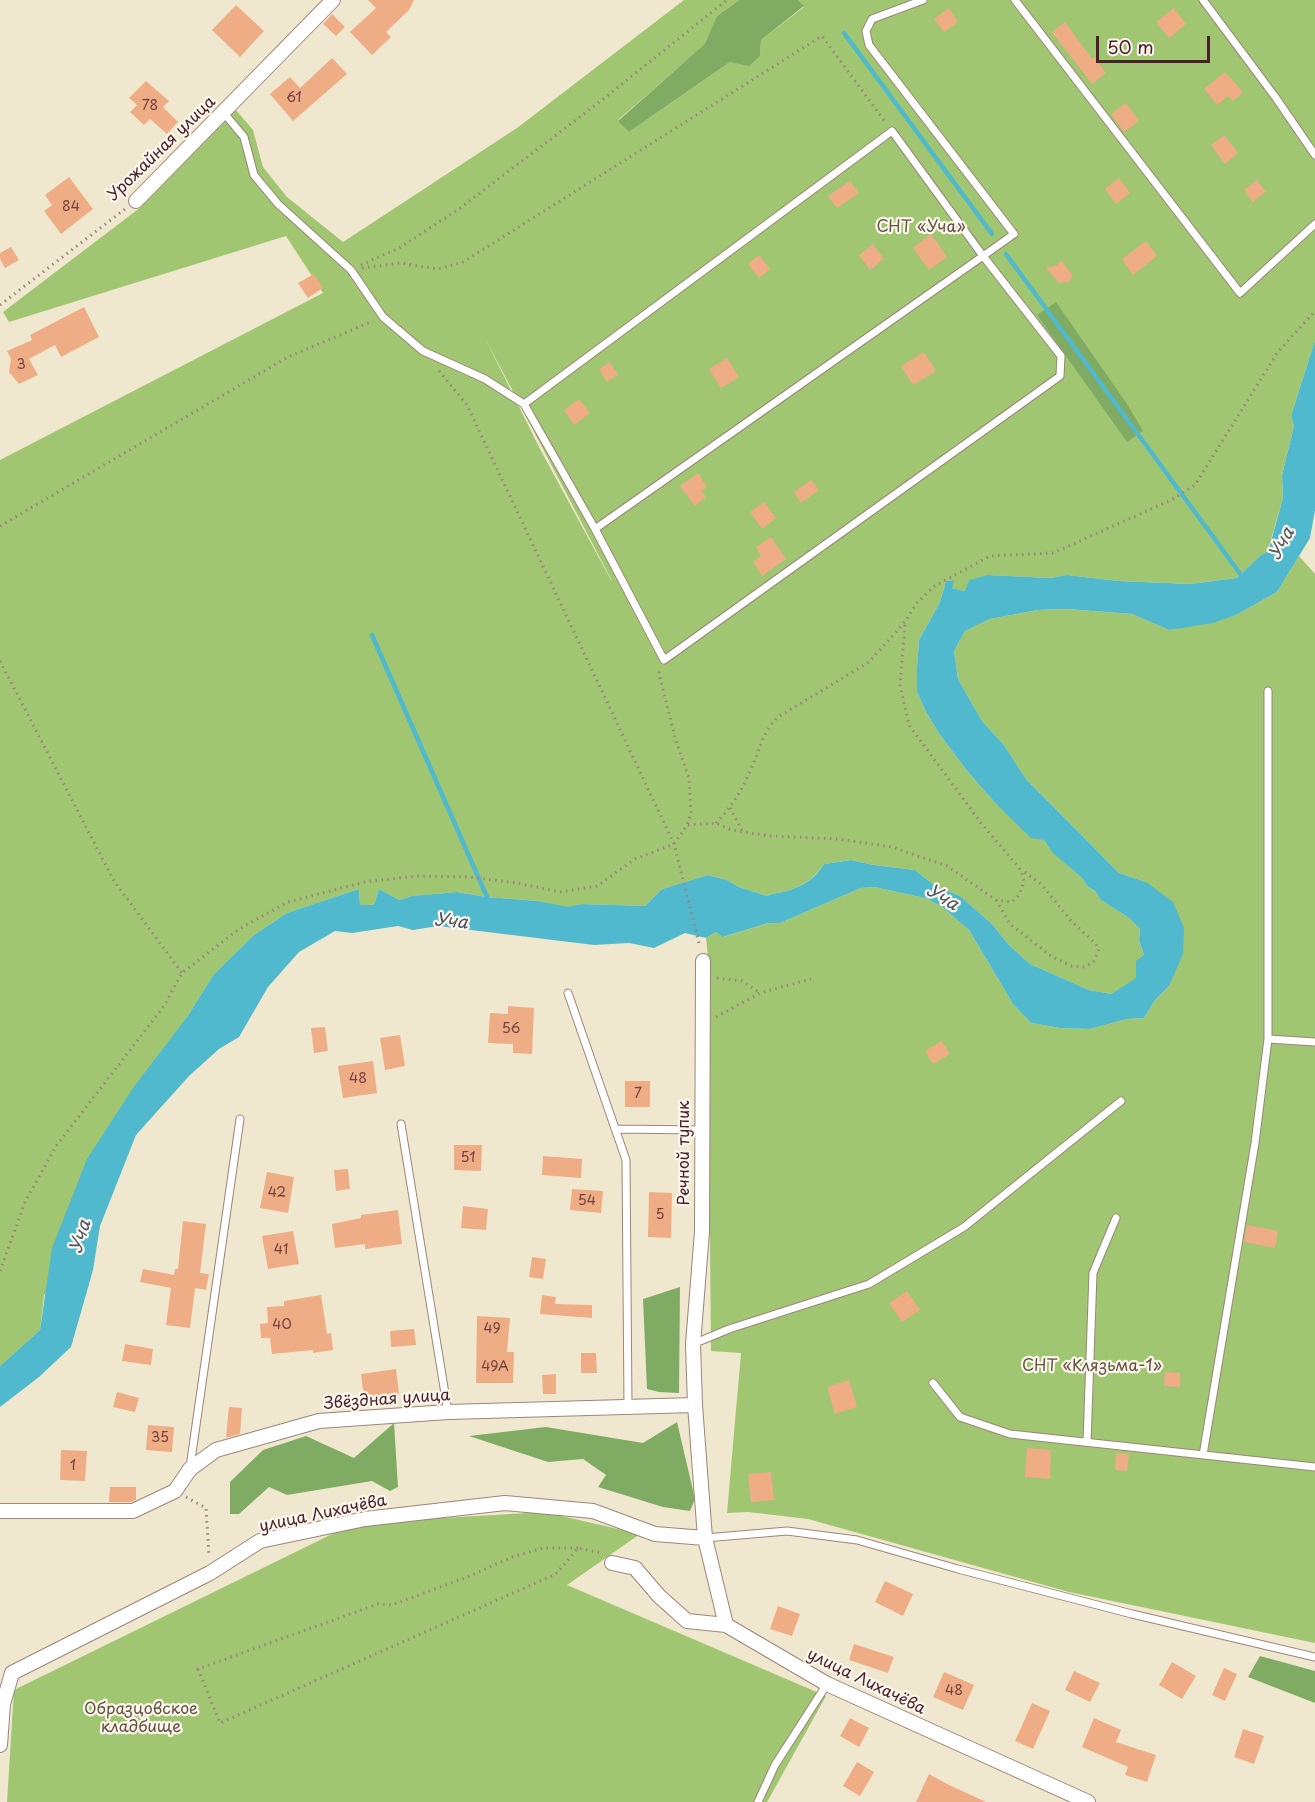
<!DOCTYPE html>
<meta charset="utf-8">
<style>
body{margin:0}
#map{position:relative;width:1315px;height:1802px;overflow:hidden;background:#f0e8ce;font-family:"Playpen Sans",sans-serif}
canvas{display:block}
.scale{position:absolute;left:1096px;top:36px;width:114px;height:27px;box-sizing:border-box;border:3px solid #4a1f2b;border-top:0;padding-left:8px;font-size:18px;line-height:21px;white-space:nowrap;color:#4a1f2b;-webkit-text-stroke:4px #fbf7ec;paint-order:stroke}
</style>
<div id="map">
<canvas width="1315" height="1802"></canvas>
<div class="scale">50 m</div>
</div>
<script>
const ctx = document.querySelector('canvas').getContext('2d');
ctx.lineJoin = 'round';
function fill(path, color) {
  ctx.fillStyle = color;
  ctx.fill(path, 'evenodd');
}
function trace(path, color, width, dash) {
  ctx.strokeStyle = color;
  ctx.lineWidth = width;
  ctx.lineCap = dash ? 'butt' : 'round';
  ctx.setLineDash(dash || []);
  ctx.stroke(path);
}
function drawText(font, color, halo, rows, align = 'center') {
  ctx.font = font + ' "Playpen Sans",sans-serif';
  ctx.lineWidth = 4.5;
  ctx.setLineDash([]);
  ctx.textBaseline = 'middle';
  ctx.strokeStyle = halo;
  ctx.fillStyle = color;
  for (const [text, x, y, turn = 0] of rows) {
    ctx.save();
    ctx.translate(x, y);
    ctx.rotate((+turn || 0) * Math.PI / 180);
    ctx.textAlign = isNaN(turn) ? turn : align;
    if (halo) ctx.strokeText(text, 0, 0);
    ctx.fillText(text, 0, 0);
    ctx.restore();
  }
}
fill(new Path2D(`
 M 684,0 L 739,0 L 717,16 L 706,44 L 618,120 L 629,132 L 730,62 L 760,56 L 761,40 L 804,7 L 798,0 L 1315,0 L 1315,340 L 1291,416 L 1294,426 L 1282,475 L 1283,498 L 1267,553 L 1261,555 L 1237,578 L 1190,584 L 1119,581 L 1067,575 L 1050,578 L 988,575 L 965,591 L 951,588 L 953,580 L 946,581 L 940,602 L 919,640 L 917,667 L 917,692 L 926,712 L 940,735 L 968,772 L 997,805 L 1044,840 L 1054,853 L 1082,878 L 1088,887 L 1095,891 L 1101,900 L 1129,918 L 1140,929 L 1139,940 L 1144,955 L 1137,978 L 1111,994 L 1089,990 L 1030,964 L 1009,945 L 992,924 L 960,896 L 934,885 L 915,870 L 874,865 L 851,860 L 824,864 C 815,877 806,884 790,890 C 782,893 775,892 767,896 L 739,887 L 727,880 L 708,875 L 662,889 L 645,906 L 582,904 L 568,908 L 538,901 L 487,897 L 457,892 L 412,896 L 399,900 L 379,889 L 374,905 L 360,905 L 359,889 L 287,913 L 254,935 L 214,974 L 187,1017 L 44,1296 L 40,1330 L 0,1366 L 0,460 L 323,293 L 286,236 L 9,322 L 3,312 L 141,207 L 236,110 L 253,130 L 263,167 L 287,197 L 343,242 L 517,128 ZM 485,338 L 611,579 L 611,580 L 540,449 Z
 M 1299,556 L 1315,574 L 1315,1643 L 1069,1592 L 808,1519 L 748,1512 L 727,1513 L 741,1353 L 711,1351 L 708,1028 L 710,976 L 706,938 L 716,932 L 724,937 L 768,923 L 780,923 L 861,888 L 874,887 L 925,898 L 941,906 L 969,930 L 1013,1004 L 1031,1023 L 1060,1028 L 1090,1029 L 1127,1019 L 1144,1018 L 1155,1000 L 1169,986 L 1146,882 L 1119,873 L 1026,779 L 1004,745 L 982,721 L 958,679 L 954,651 L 965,631 L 990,619 L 1038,610 L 1066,609 L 1132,614 L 1169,630 L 1236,615 L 1277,592 Z
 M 544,1512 L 640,1534 L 567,1585 L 826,1696 L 767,1802 L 7,1802 L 14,1690 L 375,1513 L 443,1518 Z`), '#a0c671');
fill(new Path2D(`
 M 739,0 L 798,0 L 804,6 L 761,40 L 760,56 L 749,66 L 730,62 L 629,132 L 618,121 L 705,44 L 717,16 Z
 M 1056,302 L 1127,404 L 1143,431 L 1127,442 L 1037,315 Z
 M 680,1287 L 679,1393 L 659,1392 L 647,1389 L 643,1299 Z
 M 677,1422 L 695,1499 L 690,1511 L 663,1507 L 598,1487 L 606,1475 L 583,1459 L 548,1462 L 469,1436 L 546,1427 L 643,1443 Z
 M 394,1423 L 398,1487 L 390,1491 L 372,1481 L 287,1495 L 269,1487 L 239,1514 L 230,1514 L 230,1482 L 263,1450 L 306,1436 L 354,1458 Z
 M 1260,1656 L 1315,1671 L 1315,1703 L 1248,1677 Z`), '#80ab63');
fill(new Path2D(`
 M 1315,340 L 1315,510 L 1310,538 L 1277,592 L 1236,615 L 1213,623 L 1169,630 L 1132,614 L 1066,609 L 1038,610 L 990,619 L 965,631 L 954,651 L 958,679 L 982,721 L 1004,745 L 1026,779 L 1119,873 L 1146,882 L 1173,902 L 1184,928 L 1183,954 L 1169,986 L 1155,1000 L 1144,1018 L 1127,1019 L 1090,1029 L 1060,1028 L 1031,1023 L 1013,1004 L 969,930 L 941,906 L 925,898 L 874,887 L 861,888 L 780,923 L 768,923 L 723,937 L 716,932 L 706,938 L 685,933 L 654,948 L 629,943 L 594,945 L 438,926 L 413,930 L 398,926 L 352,933 L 335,931 L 299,952 L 268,987 L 239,1037 L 219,1049 L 189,1076 L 136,1135 L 100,1226 L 93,1270 L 71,1347 L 39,1377 L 0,1407 L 0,1366 L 40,1330 L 52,1248 L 87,1159 L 133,1088 L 187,1017 L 214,974 L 254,935 L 287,913 L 359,889 L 360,905 L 374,905 L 379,889 L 399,900 L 412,896 L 457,892 L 487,897 L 538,901 L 568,907 L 582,904 L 645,906 L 662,889 L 708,875 L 727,880 L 739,887 L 767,896 C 775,892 782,893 790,890 C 806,884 815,878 824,864 L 851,860 L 874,865 L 915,870 L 934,885 L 960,896 L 992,924 L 1009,945 L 1030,964 L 1089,990 L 1111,994 L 1136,978 L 1136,961 L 1144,955 L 1139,940 L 1140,929 L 1129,918 L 1101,900 L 1095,891 L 1088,887 L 1082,878 L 1053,853 L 1044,840 L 1031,838 L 997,805 L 968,772 L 940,735 L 926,712 L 917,692 L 917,667 L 919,640 L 940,602 L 946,581 L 954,580 L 952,588 L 965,591 L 969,580 L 988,575 L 1050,578 L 1067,575 L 1119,581 L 1190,584 L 1237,578 L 1261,555 L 1268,552 L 1283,498 L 1282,475 L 1294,426 L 1291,416 Z`), '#50b9ce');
trace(new Path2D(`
 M 844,33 L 992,234
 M 1006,254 L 1244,579
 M 372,635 L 487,897`), '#50b9ce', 4.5);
fill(new Path2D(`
 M 368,0 L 414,0 L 409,10 L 386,32 L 391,37 L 372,55 L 350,32 L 376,8 Z
 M 236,5 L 264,31 L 240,57 L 212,30 Z
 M 949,8 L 958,22 L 944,32 L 934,19 Z
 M 1174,8 L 1186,24 L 1169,38 L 1156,22 Z
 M 332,14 L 345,27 L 336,36 L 323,24 Z
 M 1065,22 L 1092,59 L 1094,57 L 1106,73 L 1092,84 L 1052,32 Z
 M 332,58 L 347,74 L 293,121 L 270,94 L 290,77 L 300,88 Z
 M 1225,72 L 1243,92 L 1233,101 L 1228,96 L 1217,105 L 1204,89 Z
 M 146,81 L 169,101 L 163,107 L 178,122 L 167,134 L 150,119 L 144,125 L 130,112 L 137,105 L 129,98 Z
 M 1126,103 L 1139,121 L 1124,132 L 1111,114 Z
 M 1224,135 L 1238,153 L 1225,164 L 1211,145 Z
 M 69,177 L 93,209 L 61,234 L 44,211 L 52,205 L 45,195 Z
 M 1119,178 L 1130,193 L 1116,204 L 1105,189 Z
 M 1257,180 L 1266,192 L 1253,202 L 1244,190 Z
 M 850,181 L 859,193 L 837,208 L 828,196 Z
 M 931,234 L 947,257 L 929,270 L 913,248 Z
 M 1146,241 L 1157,256 L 1133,275 L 1122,259 Z
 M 873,244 L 884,259 L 870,270 L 859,255 Z
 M 11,247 L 19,260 L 5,268 L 0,259 L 0,253 Z
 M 759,255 L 770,269 L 759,278 L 748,264 Z
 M 1062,261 L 1073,276 L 1069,282 L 1059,283 L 1046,268 L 1057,265 Z
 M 314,274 L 323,288 L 308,298 L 298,283 Z
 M 84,307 L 99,337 L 61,357 L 55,345 L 29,359 L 38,375 L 19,384 L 9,372 L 11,359 L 7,351 L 32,340 L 30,335 Z
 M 924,352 L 936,371 L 913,385 L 901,366 Z
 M 727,358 L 739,377 L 721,388 L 709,369 Z
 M 610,362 L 618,375 L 607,382 L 599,369 Z
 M 579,399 L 590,413 L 574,425 L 564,410 Z
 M 698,473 L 707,487 L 701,491 L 706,497 L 695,506 L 680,486 Z
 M 811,480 L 819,490 L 801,503 L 794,492 Z
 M 764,502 L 776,518 L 762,529 L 750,512 Z
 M 771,537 L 786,559 L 762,576 L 753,562 L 761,556 L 756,547 Z
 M 508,1006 L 534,1008 L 532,1054 L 513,1053 L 513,1044 L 488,1043 L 490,1013 L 508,1014 Z
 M 325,1027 L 328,1051 L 314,1053 L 311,1028 Z
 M 400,1035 L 405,1066 L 385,1070 L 380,1038 Z
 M 942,1041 L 950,1054 L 933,1064 L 925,1051 Z
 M 373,1061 L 377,1093 L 343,1098 L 338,1066 Z
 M 625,1081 L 650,1081 L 650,1107 L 625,1107 Z
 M 454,1145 L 482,1145 L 481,1171 L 454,1170 Z
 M 543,1156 L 582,1159 L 581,1178 L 542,1175 Z
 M 348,1169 L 350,1189 L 336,1191 L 334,1170 Z
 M 267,1172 L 294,1177 L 288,1213 L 260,1208 Z
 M 572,1189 L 603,1191 L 601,1213 L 570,1210 Z
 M 649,1192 L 672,1193 L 671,1238 L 648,1237 Z
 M 463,1206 L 488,1209 L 486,1230 L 461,1228 Z
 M 398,1210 L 402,1244 L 365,1249 L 365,1244 L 335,1248 L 332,1224 L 361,1218 L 361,1215 Z
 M 183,1221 L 206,1224 L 200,1273 L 209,1274 L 206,1290 L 195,1288 L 190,1328 L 166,1325 L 171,1288 L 140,1282 L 143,1269 L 174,1275 L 175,1269 L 178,1269 Z
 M 1247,1225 L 1278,1231 L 1275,1248 L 1244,1242 Z
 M 293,1231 L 299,1264 L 268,1269 L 262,1236 Z
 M 532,1257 L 546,1259 L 543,1279 L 529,1277 Z
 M 907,1291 L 920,1310 L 902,1322 L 889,1303 Z
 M 321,1295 L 327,1334 L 331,1333 L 333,1350 L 313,1353 L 313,1350 L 272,1354 L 270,1338 L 261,1338 L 260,1324 L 268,1323 L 267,1307 L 284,1306 L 284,1301 Z
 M 542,1295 L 556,1297 L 555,1304 L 592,1305 L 592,1318 L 540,1314 Z
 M 477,1316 L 510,1318 L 507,1352 L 514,1352 L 513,1383 L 476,1383 Z
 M 414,1329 L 416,1345 L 391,1347 L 390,1331 Z
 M 125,1344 L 153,1349 L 151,1365 L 122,1361 Z
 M 581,1353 L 596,1353 L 597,1373 L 581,1373 Z
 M 396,1369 L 399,1394 L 364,1398 L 361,1374 Z
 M 1165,1372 L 1180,1373 L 1180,1387 L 1164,1386 Z
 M 556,1374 L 556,1394 L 543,1394 L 542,1375 Z
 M 849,1380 L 857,1407 L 835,1414 L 827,1387 Z
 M 117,1392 L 139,1398 L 135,1412 L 113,1407 Z
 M 229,1407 L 242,1408 L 240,1434 L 229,1437 L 226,1437 Z
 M 148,1425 L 174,1427 L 172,1452 L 146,1450 Z
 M 1027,1448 L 1051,1450 L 1050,1479 L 1025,1477 Z
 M 61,1450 L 87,1451 L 85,1481 L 60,1480 Z
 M 1116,1453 L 1129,1454 L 1127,1471 L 1115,1470 Z
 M 771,1472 L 774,1500 L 751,1502 L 748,1474 Z
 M 110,1487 L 136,1487 L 136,1500 L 131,1502 L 109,1502 Z
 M 885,1581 L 913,1594 L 903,1616 L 875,1602 Z
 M 778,1606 L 800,1614 L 792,1636 L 770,1629 Z
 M 854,1644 L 894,1657 L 888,1673 L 849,1660 Z
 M 1172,1662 L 1196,1676 L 1182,1699 L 1159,1685 Z
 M 1224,1668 L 1237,1674 L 1225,1701 L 1212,1695 Z
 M 1074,1671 L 1100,1683 L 1090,1702 L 1065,1690 Z
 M 944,1672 L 974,1685 L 963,1710 L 933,1697 Z
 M 1032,1703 L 1050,1711 L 1033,1749 L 1015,1741 Z
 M 850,1718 L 869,1728 L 859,1747 L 840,1736 Z
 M 1094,1718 L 1121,1730 L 1116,1742 L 1156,1755 L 1147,1782 L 1125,1775 L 1128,1767 L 1082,1747 Z
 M 1243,1729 L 1264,1736 L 1254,1764 L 1234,1757 Z
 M 857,1762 L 874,1772 L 860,1796 L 843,1786 Z
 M 929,1774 L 949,1785 L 986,1802 L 916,1802 Z`), '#efad86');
const lane = new Path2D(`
 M 1015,0 L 1240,293 L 1315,224
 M 1203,0 L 1276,98 L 1315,155
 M 223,112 L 244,137 L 254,175 L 278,204 L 351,270 L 383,317 L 423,351 L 485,379 L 524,404 L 892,131 L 983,256 L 595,529
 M 524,404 L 595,529 L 664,660 L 1060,376 L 1061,356 L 983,256 L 1014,234 L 869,45 L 866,31 L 872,19 L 923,0
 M 568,993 L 626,1160 L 628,1407
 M 1268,1039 L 1315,1042
 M 401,1124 L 448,1412
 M 615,1129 L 701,1130
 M 693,1344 L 729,1329 L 869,1284 L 964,1227 L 1121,1101
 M 933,1383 L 960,1417 L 1010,1434 L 1315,1467
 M 1087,1442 L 1093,1273 L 1116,1218
 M 1203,1455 L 1255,1143 L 1268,1039 L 1268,691
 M 190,1467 L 240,1119
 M 705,1538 L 787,1531 L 857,1540 L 958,1569 L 1132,1614 L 1315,1657
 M 758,1802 L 775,1765 L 827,1684`);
const street = new Path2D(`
 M 136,201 L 333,0
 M 703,961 L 702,1232 L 693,1344 L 695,1405 L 705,1538 L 726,1625
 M 0,1511 L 133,1511 L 175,1491 L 190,1469 L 216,1450 L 319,1421 L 448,1412 L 695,1405
 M 612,1563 L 635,1568 L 659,1596 L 687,1621 L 726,1625 L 827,1684 L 1088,1802
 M 0,1745 L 3,1704 L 12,1673 L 210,1573 L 260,1541 L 365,1519 L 505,1503 L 593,1511 L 655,1534 L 705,1538`);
trace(lane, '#9d847c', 9);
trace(street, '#9d847c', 16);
trace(new Path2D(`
 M 361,265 L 399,248 L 459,209 L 602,100 L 727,0
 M 362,268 L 400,263 L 438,269 L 463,262 L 822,36 L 886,123
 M 0,305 L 125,209
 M 439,371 L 467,405 L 674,844 L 700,947
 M 0,526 L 288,357 L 373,321
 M 0,661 L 114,881 L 182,973
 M 730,808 L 742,830
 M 716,823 C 730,808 742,791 750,771 C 760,750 761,734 778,717 L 869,662 L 905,622 L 916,604 L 933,587 L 990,556 L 1053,553 L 1171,500 L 1195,485 L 1277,353 L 1315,311
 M 688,825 L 716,823 L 731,830 L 770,836 L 838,839 L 892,847 L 947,866 L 996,900 L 1012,902 L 1019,895 L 1024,882 L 1021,870 L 981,823 L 909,725 L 900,685 L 905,624
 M 996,900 L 1010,924 L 1051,956 L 1071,966 L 1085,967 L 1094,961 L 1099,949 L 1094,942 L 1072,922 L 1041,884 L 1022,870
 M 717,978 L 742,981 L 760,993
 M 716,1017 L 760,993 L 811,979
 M 0,1271 L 25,1202 L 56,1146 L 164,1006 L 182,973 L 239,929 L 288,902 L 364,882 L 417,876 L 468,877 L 517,883 L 560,892 L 597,886 L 635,859 L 674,844 L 687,825 L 691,813 L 689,778 L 676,741 L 659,674 L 660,669
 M 186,1497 L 206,1508 L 209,1557
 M 578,1548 L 543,1548 L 512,1557 L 470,1576 L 392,1605 L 378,1604 L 198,1669 L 220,1723 L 556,1574 L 578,1548 L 602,1553`), '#9d847c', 3, [1.5, 4.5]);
trace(lane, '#fff', 7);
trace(street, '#fff', 14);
drawText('14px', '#734242', null, [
 ["61",294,98],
 ["78",150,106],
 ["84",71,207],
 ["3",21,365],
 ["56",511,1029],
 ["48",358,1079],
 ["7",638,1094],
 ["51",468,1158],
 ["42",277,1193],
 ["54",587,1201],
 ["5",660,1215],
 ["41",281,1250],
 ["40",282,1325],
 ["49",492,1329],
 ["49А",495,1367],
 ["35",160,1438],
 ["1",73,1466],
 ["48",954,1691]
]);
drawText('16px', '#4a1f2b', '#fbf7ec', [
 ["Урожайная улица",162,149,-44],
 ["Речной тупик",685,1153,-90],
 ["Звёздная улица",387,1400,-4],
 ["улица Лихачёва",323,1514,-12],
 ["улица Лихачёва",866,1682,26]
]);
drawText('16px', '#645140', '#fbf7ec', [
 ["СНТ «Уча»",921,228],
 ["СНТ «Клязьма-1»",1092,1367],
 ["Образцовское",141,1710],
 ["кладбище",141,1728]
]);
drawText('italic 18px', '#4c5564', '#fbf7ec', [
 ["Уча",1282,544,-61],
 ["Уча",942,898,31],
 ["Уча",451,922,6],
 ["Уча",81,1237,-73]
]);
</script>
